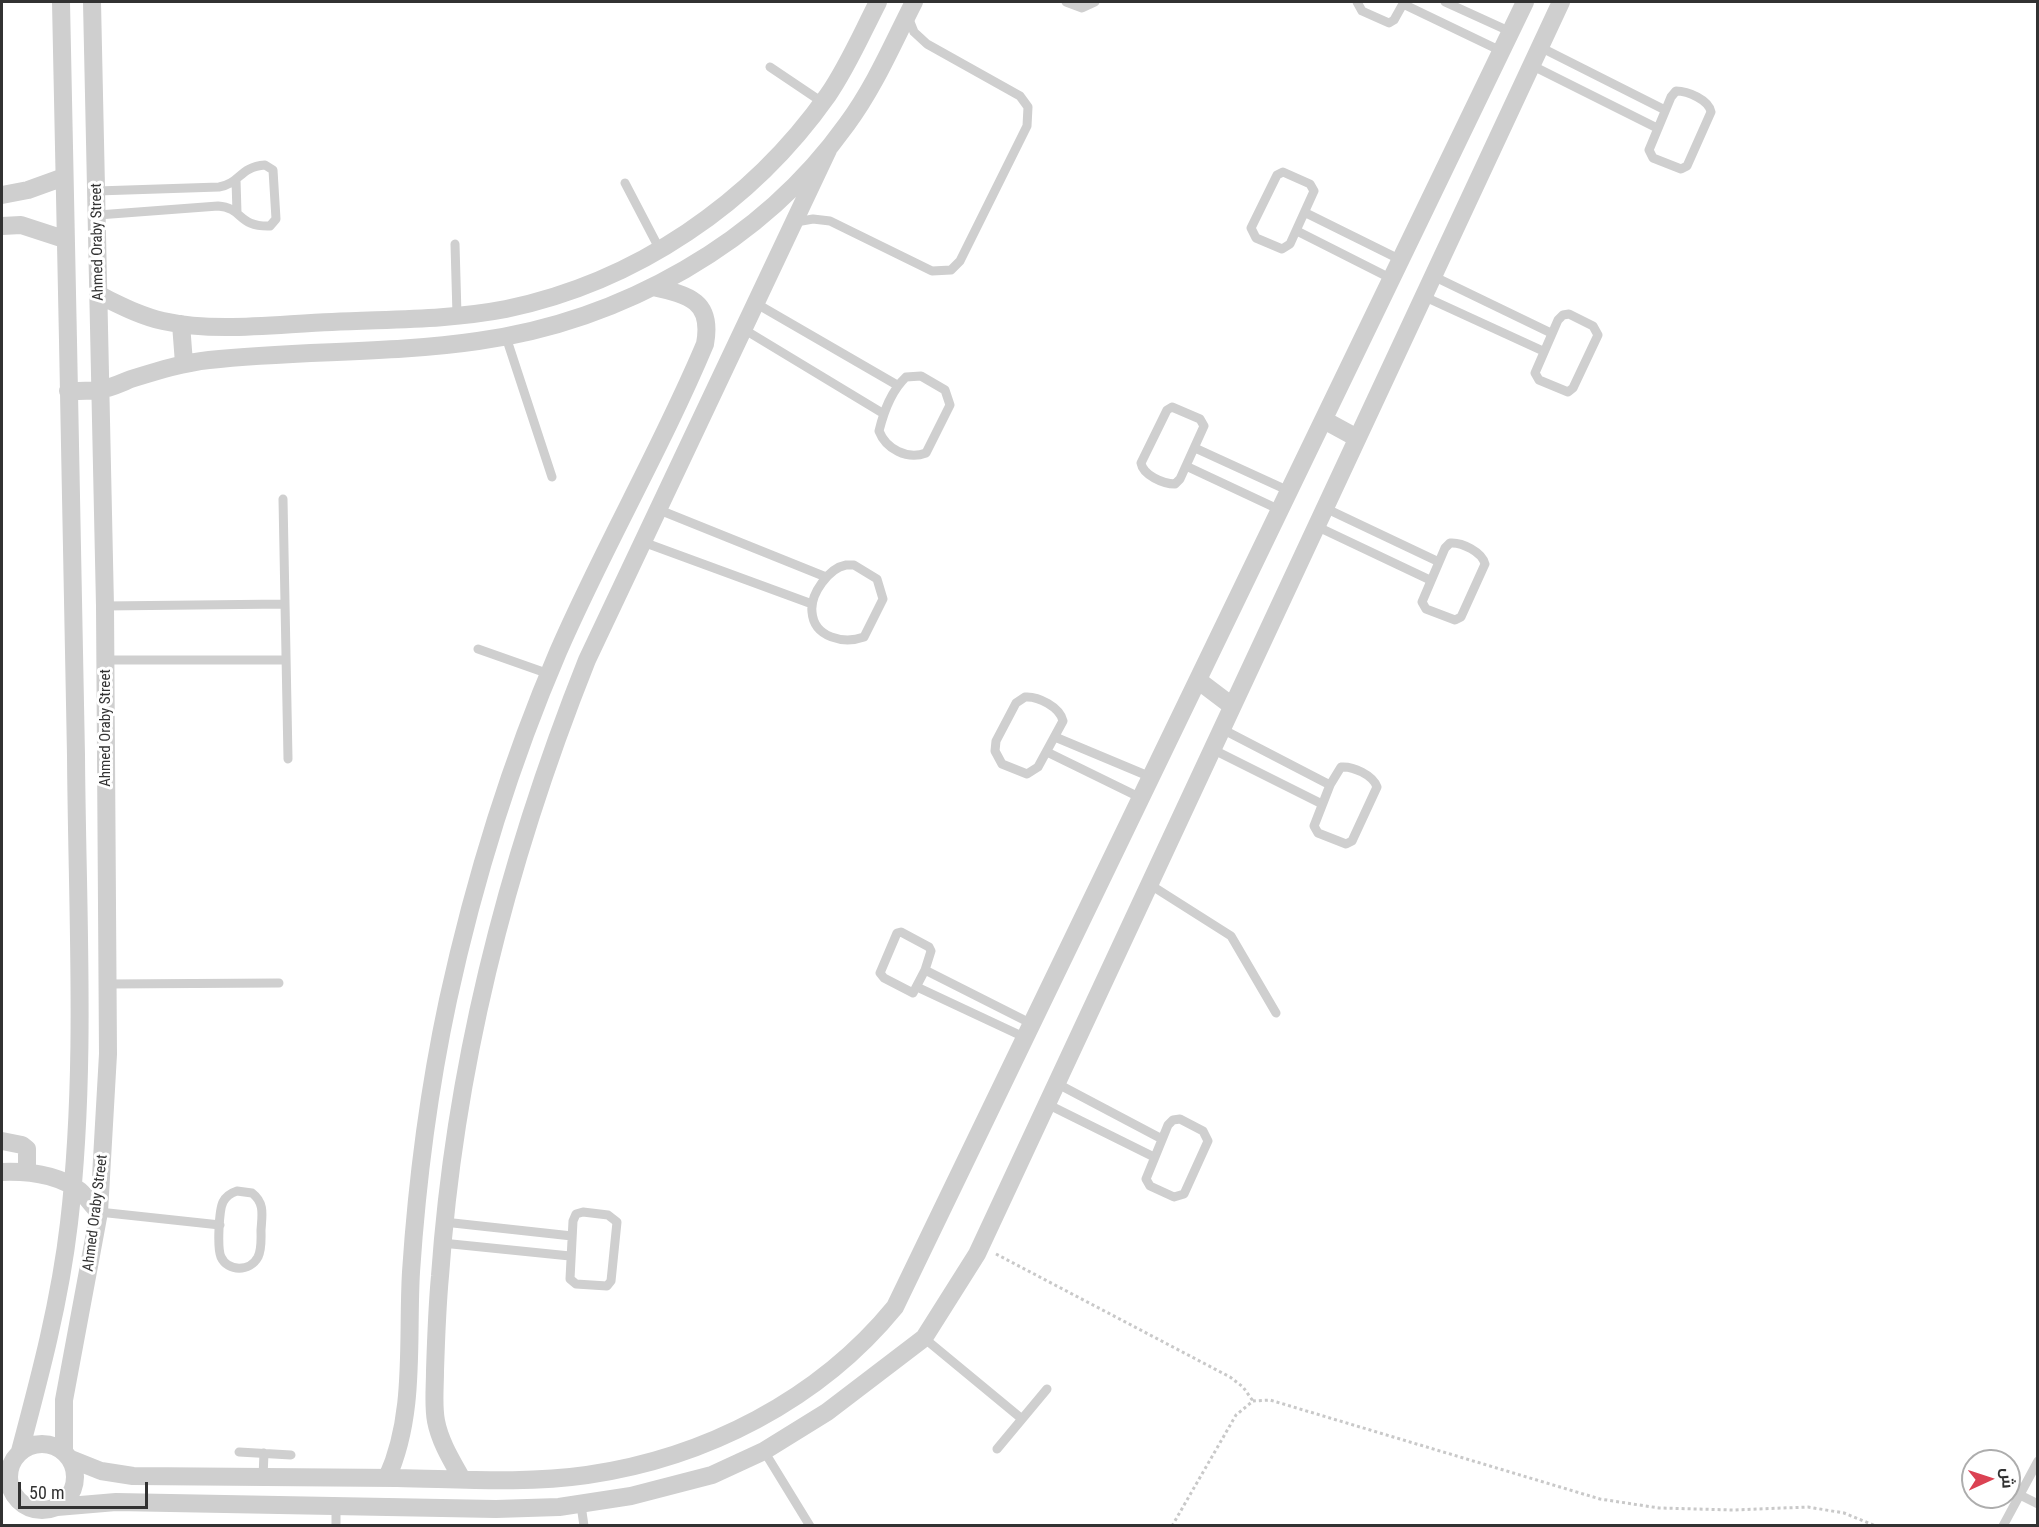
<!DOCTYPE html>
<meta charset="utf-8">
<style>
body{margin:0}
#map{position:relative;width:2039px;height:1527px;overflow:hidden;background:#fff;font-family:"Roboto Condensed",Cairo,sans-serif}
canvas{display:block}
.frame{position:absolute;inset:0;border:3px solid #323232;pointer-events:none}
.north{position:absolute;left:1961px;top:1449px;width:60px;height:60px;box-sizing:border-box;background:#fff;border:2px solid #adadad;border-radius:50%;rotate:87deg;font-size:16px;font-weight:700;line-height:24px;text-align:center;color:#323232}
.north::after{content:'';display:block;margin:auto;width:21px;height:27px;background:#db4253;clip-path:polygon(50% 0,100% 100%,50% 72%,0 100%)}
.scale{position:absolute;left:18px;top:1482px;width:130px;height:27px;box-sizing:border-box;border:3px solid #323232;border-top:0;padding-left:8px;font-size:18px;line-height:21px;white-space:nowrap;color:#323232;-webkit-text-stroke:4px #fff;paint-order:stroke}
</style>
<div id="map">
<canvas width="2039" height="1527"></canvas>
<div class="frame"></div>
<div class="north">ش</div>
<div class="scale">50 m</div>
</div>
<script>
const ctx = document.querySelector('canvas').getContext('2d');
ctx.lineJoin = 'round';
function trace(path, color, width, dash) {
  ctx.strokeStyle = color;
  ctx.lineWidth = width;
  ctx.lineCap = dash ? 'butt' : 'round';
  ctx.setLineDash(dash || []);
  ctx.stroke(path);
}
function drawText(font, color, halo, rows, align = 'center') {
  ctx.font = font + ' "Roboto Condensed",sans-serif';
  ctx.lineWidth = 6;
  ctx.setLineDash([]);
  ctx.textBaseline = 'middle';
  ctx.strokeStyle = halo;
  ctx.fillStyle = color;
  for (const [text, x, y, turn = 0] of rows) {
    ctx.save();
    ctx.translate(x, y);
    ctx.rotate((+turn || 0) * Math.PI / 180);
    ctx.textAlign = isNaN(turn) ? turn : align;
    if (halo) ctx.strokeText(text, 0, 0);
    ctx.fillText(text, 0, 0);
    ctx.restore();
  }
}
trace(new Path2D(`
 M 996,1254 L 1230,1377 L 1243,1387 L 1253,1401
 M 1172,1526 L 1236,1415 L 1253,1401 L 1270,1400 L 1600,1499 L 1659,1508 L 1734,1510 L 1808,1507 L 1844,1513 L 1876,1526`), '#c9c9c9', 3, [3, 3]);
trace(new Path2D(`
 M 1066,2 L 1082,8 L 1095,2
 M 1357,2 L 1362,11 L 1389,23 L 1394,20 L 1404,2
 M 1445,2 L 1511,32
 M 1403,4 L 1501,51
 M 1540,47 L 1665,110
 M 1531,65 L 1657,128
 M 770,67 L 822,102
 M 1676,91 C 1688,91 1709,100 1711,112 L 1687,166 L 1681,169 L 1653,158 L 1649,150 L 1671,97 Z
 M 1283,172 L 1310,184 L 1314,191 L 1290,244 L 1282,249 L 1256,238 L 1251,228 L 1277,175 Z
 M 236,180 L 237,213
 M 625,183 L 660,250
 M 97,191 L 219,187 C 241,183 239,167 265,165 L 273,170 L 276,219 L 270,226 C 237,227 244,208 218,206 L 98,215
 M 1306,213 L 1401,260
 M 796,222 L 813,219 L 830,221 L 932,271 L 951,270 L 960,261 L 1027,126 L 1028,107 L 1020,96 L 927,44 L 914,32 L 908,17
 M 1297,231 L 1392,279
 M 455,244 L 457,315
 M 1433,276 L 1551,333
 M 1423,296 L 1543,351
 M 757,304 L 897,385
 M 1569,314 L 1593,326 L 1598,335 L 1573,388 L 1568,392 L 1539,380 L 1535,373 L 1558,320 L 1563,315 Z
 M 745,330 L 884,414
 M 506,337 L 552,477
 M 921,376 L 945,390 L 950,405 L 926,453 C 907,460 886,449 879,431 C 884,411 891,391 906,377 Z
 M 1172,407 L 1200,419 L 1204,426 L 1180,479 L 1175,484 C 1163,484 1143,475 1141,463 L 1167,410 Z
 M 1195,448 L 1289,491
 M 1186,466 L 1280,510
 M 283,499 L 288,759
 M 1325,508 L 1439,562
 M 657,509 L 826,577
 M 1316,526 L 1430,580
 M 643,542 L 812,604
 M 1450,543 C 1462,542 1482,552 1485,564 L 1461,617 L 1455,620 L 1426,609 L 1422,602 L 1445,548 Z
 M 846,565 L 854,565 L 877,579 L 883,599 L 864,637 C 844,644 814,638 812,612 C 810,594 829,568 846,565 Z
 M 105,606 L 285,604
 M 478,649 L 549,674
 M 106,660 L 286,660
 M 1025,697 C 1038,696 1060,707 1063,721 L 1038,767 L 1027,774 L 1002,764 L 995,751 L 996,741 L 1016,703 Z
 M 1222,729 L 1330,785
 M 1055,737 L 1153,778
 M 1212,749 L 1322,804
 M 1047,752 L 1141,798
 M 1341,767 C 1353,766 1373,775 1377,787 L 1352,841 L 1346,844 L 1318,833 L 1314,826 L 1330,785 Z
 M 1149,884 L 1231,936 L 1276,1013
 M 901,932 L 929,947 L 931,951 L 925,970 L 913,993 L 884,978 L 880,973 L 897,933 Z
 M 925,970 L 1032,1024
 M 108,984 L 279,983
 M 917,987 L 1026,1038
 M 1056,1083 L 1162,1139
 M 1047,1104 L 1154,1157
 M 1180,1119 L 1203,1131 L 1208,1141 L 1184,1194 L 1174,1197 L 1150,1186 L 1146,1179 L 1168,1125 L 1173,1120 Z
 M 237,1191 L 252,1193 C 265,1203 262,1215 261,1230 C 261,1238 262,1249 258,1257 C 250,1272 228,1272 221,1257 C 217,1248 219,1210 223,1202 C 226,1196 231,1193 237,1191 Z
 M 99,1212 L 220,1225
 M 583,1212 L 608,1215 L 617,1222 L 611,1281 L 607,1286 L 576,1284 L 570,1279 L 573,1221 L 576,1214 Z
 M 444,1222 L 572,1236
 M 442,1243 L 570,1256
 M 924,1338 L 1022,1419
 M 997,1449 L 1047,1389
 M 764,1451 L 810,1526
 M 239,1452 L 291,1455
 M 263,1477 L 264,1453
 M 2020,1495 L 2038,1504
 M 581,1505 L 584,1526
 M 336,1506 L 336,1526
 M 2003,1526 L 2038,1461`), '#cfcfcf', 9);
trace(new Path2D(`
 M 2,195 L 28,190 L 64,177
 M 2,226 L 21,225 L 64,239
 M 99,295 C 120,305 140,316 163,321 C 217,333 277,324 332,322 C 390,319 449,320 506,309 C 636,282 752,203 828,95 C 848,66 862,33 878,2
 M 181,324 L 184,363
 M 68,391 C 78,391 89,391 98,390 C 109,389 121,383 131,379 C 157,371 182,363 209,360 C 298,350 389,354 478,341 C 622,321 762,243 847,124 C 875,86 893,43 914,2
 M 1324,420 L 1357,438
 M 1199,681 L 1232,706
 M 2,1141 L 22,1145 L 27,1149 L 27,1171
 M 2,1172 C 29,1171 57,1174 80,1191 C 87,1197 92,1206 99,1212
 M9 1477a33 33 0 1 1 66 0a33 33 0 1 1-66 0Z
 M 20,1451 C 40,1376 60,1301 69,1223 C 87,1069 77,910 76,755 C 73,504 65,253 61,2
 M 64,1451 L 64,1400 L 99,1212 L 108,1054 L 105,606 L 92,2
 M 71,1459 L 101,1471 L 133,1476 C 221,1477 309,1478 397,1478 C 459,1479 525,1484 587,1475 C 705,1458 819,1400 895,1307 L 1525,2
 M 387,1478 C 416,1414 407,1341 411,1272 C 417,1181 429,1089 448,1000 C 474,881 510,764 558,652 C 603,548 661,449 705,344 C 713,301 689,295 653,287
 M 462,1479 C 452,1461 440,1442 436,1421 C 433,1405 435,1388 435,1371 C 436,1339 437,1308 440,1276 C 455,1062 508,858 587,660 L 828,150
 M 57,1507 L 116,1502 L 496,1509 L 559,1507 L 631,1496 L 712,1475 L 764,1451 L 827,1412 L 924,1338 L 977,1254 L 1561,2`), '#cfcfcf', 18);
drawText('15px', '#323232', '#fff', [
 ["Ahmed Oraby Street",98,242,-91],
 ["Ahmed Oraby Street",106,728,-90],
 ["Ahmed Oraby Street",96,1213,-83]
]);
</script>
